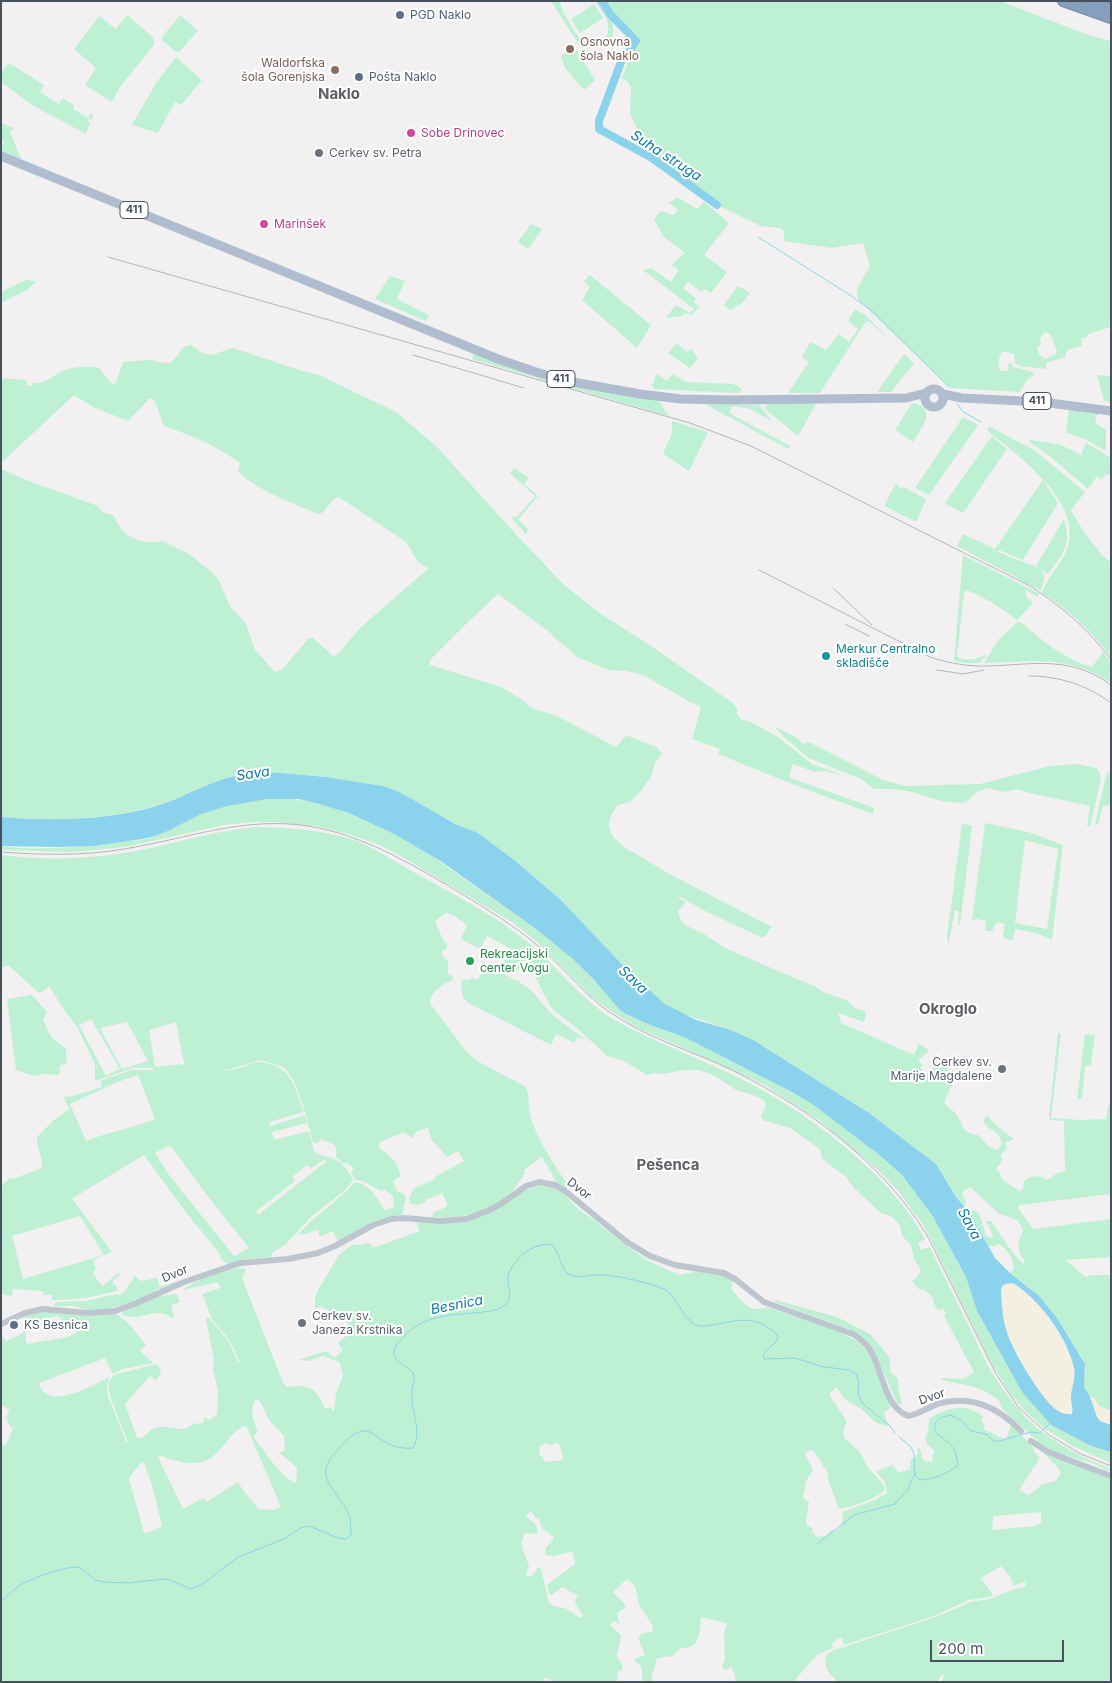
<!DOCTYPE html>
<meta charset="utf-8">
<style>
body{margin:0}
#map{position:relative;width:1112px;height:1683px;overflow:hidden;background:#f2f0f0;font-family:Inter,sans-serif}
canvas{display:block}
.frame{position:absolute;inset:0;border:2px solid #47525e;pointer-events:none}
.scale{position:absolute;left:930px;top:1640px;width:134px;height:22px;box-sizing:border-box;border:2px solid #47525e;border-top:0;padding-left:6px;font-size:15px;line-height:18px;white-space:nowrap;color:#47525e;-webkit-text-stroke:4px #fff;paint-order:stroke}
</style>
<div id="map">
<canvas width="1112" height="1683"></canvas>
<div class="frame"></div>
<div class="scale">200 m</div>
</div>
<script>
const ctx = document.querySelector('canvas').getContext('2d');
ctx.lineJoin = 'round';
function fill(path, color) {
  ctx.fillStyle = color;
  ctx.fill(path, 'evenodd');
}
function trace(path, color, width, dash) {
  ctx.strokeStyle = color;
  ctx.lineWidth = width;
  ctx.lineCap = dash ? 'butt' : 'round';
  ctx.setLineDash(dash || []);
  ctx.stroke(path);
}
function drawText(font, color, halo, rows, align = 'center') {
  ctx.font = font + ' Inter,sans-serif';
  ctx.lineWidth = 4;
  ctx.setLineDash([]);
  ctx.textBaseline = 'middle';
  ctx.strokeStyle = halo;
  ctx.fillStyle = color;
  for (const [text, x, y, turn = 0] of rows) {
    ctx.save();
    ctx.translate(x, y);
    ctx.rotate((+turn || 0) * Math.PI / 180);
    ctx.textAlign = isNaN(turn) ? turn : align;
    if (halo) ctx.strokeText(text, 0, 0);
    ctx.fillText(text, 0, 0);
    ctx.restore();
  }
}
fill(new Path2D(`
 M 551,1 L 560,1 C 560,10 577,37 584,42 C 591,46 597,44 603,41 C 616,27 603,13 595,1 L 599,1 C 604,8 612,17 613,26 C 616,42 600,50 586,47 L 595,60 L 591,63 Z
 M 602,1 L 1000,1 L 1088,35 L 1111,41 L 1111,327 L 1088,334 L 1088,336 L 1081,339 L 1082,346 L 1067,350 L 1065,357 L 1046,363 L 1046,369 L 1019,366 L 1015,363 L 1014,354 L 1002,351 L 998,362 L 1000,371 L 1007,371 L 1009,368 L 1008,364 L 1010,362 L 1013,367 L 1033,372 L 1034,375 L 1027,380 L 1020,392 L 951,388 L 858,300 L 857,289 L 870,266 L 863,243 L 831,248 L 784,241 L 784,231 L 780,228 L 761,226 L 717,205 L 672,170 L 652,158 L 630,114 L 631,87 L 628,82 L 622,78 L 636,41 L 610,14 ZM 1045,332 L 1050,334 L 1057,351 L 1056,354 L 1045,359 L 1039,354 L 1037,347 L 1041,345 L 1040,339 Z
 M 594,4 L 603,18 L 580,33 L 571,19 Z
 M 127,15 L 154,38 L 154,45 L 120,87 L 112,102 L 85,85 L 96,68 L 74,49 L 99,16 L 116,29 Z
 M 180,15 L 198,31 L 179,52 L 176,52 L 162,40 L 162,37 Z
 M 572,43 L 595,80 L 584,90 L 565,68 L 561,57 Z
 M 176,57 L 202,80 L 181,105 L 175,102 L 158,133 L 132,125 L 156,83 Z
 M 8,64 L 12,65 L 44,85 L 40,92 L 59,104 L 63,98 L 74,105 L 73,109 L 88,118 L 90,114 L 93,115 L 92,120 L 89,118 L 87,121 L 90,123 L 86,134 L 32,105 L 1,82 L 1,72 Z
 M 1,123 L 14,128 L 10,132 L 21,159 L 1,152 L 1,144 L 4,145 L 5,143 L 1,139 Z
 M 677,197 L 697,209 L 704,202 L 729,223 L 704,255 L 727,272 L 711,293 L 704,289 L 702,292 L 688,282 L 683,288 L 696,299 L 694,302 L 699,307 L 692,315 L 684,313 L 681,316 L 668,318 L 667,316 L 676,305 L 690,313 L 694,309 L 643,270 L 651,268 L 671,282 L 679,270 L 671,265 L 685,253 L 664,237 L 654,219 L 660,211 L 674,215 L 678,210 L 669,203 Z
 M 531,224 L 542,229 L 528,249 L 518,242 Z
 M 590,275 L 651,325 L 637,348 L 582,300 L 590,287 L 584,281 Z
 M 390,276 L 405,281 L 397,299 L 429,315 L 426,321 L 375,299 Z
 M 26,280 L 36,281 L 29,289 L 1,303 L 1,292 Z
 M 738,286 L 750,293 L 742,303 L 730,310 L 724,305 Z
 M 855,309 L 864,314 L 895,344 L 870,322 L 866,321 L 820,393 L 788,393 L 809,362 L 802,357 L 810,342 L 826,350 L 839,334 L 849,342 L 858,329 L 848,321 Z
 M 676,343 L 687,352 L 691,349 L 698,358 L 690,368 L 668,353 Z
 M 191,345 L 202,353 L 211,355 L 233,348 L 299,370 L 319,375 L 396,412 L 437,447 L 511,529 L 563,584 L 598,612 L 651,646 L 733,703 L 737,708 L 737,713 L 740,719 L 749,721 L 778,737 L 812,764 L 845,776 L 826,771 L 815,772 L 793,764 L 789,776 L 791,778 L 874,808 L 873,814 L 797,786 L 718,754 L 720,749 L 692,739 L 701,707 L 690,702 L 643,675 L 627,671 L 609,670 L 577,657 L 569,649 L 553,637 L 552,634 L 498,594 L 468,622 L 429,661 L 430,665 L 501,687 L 524,701 L 531,708 L 555,715 L 616,747 L 626,735 L 658,748 L 662,754 L 655,763 L 651,777 L 640,792 L 629,802 L 618,805 L 611,815 L 609,825 L 611,833 L 614,838 L 629,851 L 631,851 L 673,876 L 772,927 L 763,938 L 705,911 L 679,896 L 679,898 L 686,902 L 678,911 L 680,919 L 685,925 L 704,934 L 727,949 L 818,988 L 823,992 L 846,1000 L 855,1008 L 866,1012 L 864,1022 L 838,1013 L 841,1023 L 914,1055 L 919,1044 L 929,1050 L 918,1061 L 923,1065 L 920,1068 L 923,1071 L 921,1073 L 925,1077 L 940,1060 L 951,1072 L 954,1079 L 944,1103 C 948,1107 953,1110 956,1114 C 964,1125 961,1133 978,1135 L 989,1147 L 998,1150 L 1002,1143 C 997,1127 990,1133 984,1122 L 985,1116 L 988,1116 L 997,1126 L 1014,1139 L 1005,1143 L 1007,1148 L 1001,1155 L 1002,1162 L 996,1168 L 1004,1181 L 1020,1191 L 1023,1189 L 1024,1181 C 1032,1175 1039,1175 1047,1180 L 1058,1173 L 1065,1171 L 1064,1121 L 1050,1120 L 1049,1116 L 1058,1033 L 1061,1033 L 1051,1118 L 1081,1120 L 1106,1119 L 1111,1093 L 1111,1194 L 1019,1205 L 1018,1208 L 1033,1229 L 1111,1219 L 1111,1257 L 1065,1260 L 1086,1277 L 1091,1275 L 1111,1275 L 1111,1411 L 1099,1406 L 1094,1398 C 1076,1392 1088,1376 1085,1365 C 1083,1358 1077,1351 1073,1344 C 1054,1312 1040,1294 1010,1273 L 1014,1269 C 1014,1260 1007,1248 999,1244 L 995,1246 L 987,1246 L 969,1212 L 974,1210 L 979,1214 L 986,1235 L 991,1238 L 993,1235 L 986,1221 L 991,1221 L 1013,1253 L 1023,1264 L 1025,1261 C 1015,1249 1019,1243 1023,1229 L 1017,1220 L 998,1213 L 970,1187 L 962,1192 L 966,1202 L 965,1207 L 956,1197 L 936,1164 L 869,1113 L 762,1045 L 731,1030 L 680,1013 L 659,1000 L 632,975 L 560,899 L 513,859 L 478,833 L 455,824 L 412,799 L 397,791 L 383,786 L 326,777 L 281,773 L 241,774 L 233,776 C 207,785 183,797 157,805 C 107,821 53,821 1,817 L 1,469 L 26,480 L 98,506 L 102,512 L 113,515 C 116,519 118,524 121,529 C 130,540 148,545 162,541 L 189,554 L 212,572 L 218,579 L 230,606 L 246,624 L 255,650 L 276,673 L 278,670 L 281,671 L 309,638 L 313,638 L 333,656 L 337,655 L 361,627 L 429,568 L 418,562 L 406,542 L 339,497 L 334,499 L 322,513 L 318,514 C 297,505 252,488 238,471 L 240,463 C 217,446 191,435 164,426 L 155,402 L 152,399 L 149,399 L 128,421 L 93,407 L 74,395 L 1,463 L 1,378 L 27,380 L 27,386 L 32,386 L 32,383 C 47,385 53,374 66,370 C 76,366 88,366 99,368 L 112,384 L 114,384 L 116,382 L 123,362 L 152,360 L 157,362 L 171,363 L 184,347 Z
 M 474,352 L 658,400 L 669,416 L 472,359 Z
 M 904,354 L 914,363 L 891,392 L 877,392 Z
 M 657,374 L 667,381 L 673,374 L 686,382 L 733,384 L 741,388 L 742,390 L 738,393 L 655,389 L 652,386 Z
 M 1097,375 L 1111,376 L 1111,403 L 1104,401 Z
 M 817,402 L 798,436 L 765,409 L 766,405 L 771,403 Z
 M 912,403 C 939,407 921,429 913,442 L 895,430 Z
 M 705,404 L 759,405 L 772,421 L 750,409 L 733,406 L 729,413 L 790,446 L 788,449 Z
 M 1069,409 L 1098,412 L 1095,423 L 1106,430 L 1106,451 L 1085,439 L 1066,433 Z
 M 963,417 L 978,425 L 929,495 L 915,488 Z
 M 672,421 L 708,432 L 689,471 L 663,454 L 672,433 Z
 M 990,427 L 1034,450 L 1085,492 L 1071,510 C 1075,520 1102,559 1111,562 L 1111,658 C 1093,631 1068,610 1042,593 C 1048,575 1064,562 1068,546 C 1082,501 1017,455 988,431 L 987,428 Z
 M 992,436 L 1007,449 L 963,513 L 945,503 Z
 M 1030,440 L 1061,445 L 1081,455 L 1086,443 L 1111,458 L 1111,475 L 1106,474 L 1101,480 L 1097,476 L 1088,489 L 1052,458 L 1030,442 Z
 M 514,468 L 529,478 L 524,484 L 538,496 L 518,520 L 528,529 L 526,534 L 512,519 L 513,516 L 516,518 L 535,496 L 510,473 Z
 M 1043,480 L 1058,503 L 1023,560 L 999,550 L 998,552 L 1041,569 L 1045,576 L 1041,591 L 957,546 L 963,534 L 995,549 Z
 M 896,483 L 900,488 L 903,487 L 926,499 L 916,522 L 884,506 Z
 M 1064,519 C 1072,544 1063,554 1048,574 L 1036,566 Z
 M 963,555 L 1040,594 L 1037,597 L 1024,589 L 1028,599 L 1033,603 L 1017,620 L 993,603 L 967,590 L 964,593 L 957,657 C 969,662 976,659 987,654 L 980,663 L 965,663 L 954,661 Z
 M 1019,621 C 1042,640 1063,659 1092,667 L 1103,652 L 1111,663 L 1111,683 C 1070,654 1030,662 984,663 L 999,639 Z
 M 774,726 L 797,738 L 803,744 L 809,742 L 883,780 L 905,786 L 980,784 L 1050,766 L 1076,764 L 1096,768 L 1099,771 L 1101,779 L 1090,827 L 1087,826 L 1090,806 L 1030,793 L 1017,789 L 1005,792 L 986,788 L 977,792 L 967,801 L 962,803 L 941,801 L 912,792 L 893,789 L 874,789 L 861,779 L 809,758 L 785,738 Z
 M 1111,770 L 1111,806 L 1103,805 L 1098,825 L 1095,824 L 1106,776 Z
 M 287,798 L 315,803 L 349,813 L 396,835 L 426,852 L 536,929 L 574,960 L 626,1014 L 650,1025 L 684,1037 L 792,1092 L 815,1106 L 855,1135 L 902,1175 L 932,1215 L 966,1277 L 977,1311 L 1022,1392 L 1051,1425 L 1091,1446 L 1111,1452 L 1111,1463 L 1071,1445 L 1044,1428 L 1026,1412 L 1009,1392 L 993,1366 L 925,1228 L 899,1192 L 878,1170 L 820,1121 L 765,1085 L 634,1026 L 605,1007 L 592,997 L 536,941 L 512,922 L 399,855 L 377,844 L 348,834 L 316,826 L 274,822 L 255,822 L 224,825 L 125,847 L 72,852 L 1,850 L 1,846 C 36,851 81,847 115,843 C 128,841 141,841 153,837 C 170,832 184,820 201,814 C 228,803 258,799 287,798 Z
 M 962,823 L 972,826 L 960,925 L 958,925 L 959,911 L 955,910 L 949,942 L 947,940 L 947,937 Z
 M 985,823 L 1028,832 L 1063,845 L 1052,940 L 1040,934 L 1015,929 L 1013,940 L 1006,939 L 1003,936 L 1005,924 L 997,922 L 992,931 L 985,931 L 986,921 L 977,919 L 972,920 ZM 1025,840 L 1058,849 L 1047,929 L 1015,923 Z
 M 255,827 C 288,827 319,830 351,839 C 372,846 389,858 408,869 C 448,892 493,913 529,943 C 556,966 583,1001 613,1019 C 655,1043 702,1059 745,1081 C 810,1114 890,1174 925,1239 L 918,1243 L 921,1250 L 930,1247 L 989,1368 C 1023,1424 1051,1444 1111,1469 L 1111,1472 L 1092,1463 L 1054,1452 L 1042,1445 L 1002,1409 L 999,1400 L 986,1392 L 975,1387 L 942,1380 L 942,1378 L 963,1379 L 973,1373 L 973,1370 L 944,1316 L 946,1313 L 943,1309 L 938,1310 L 933,1302 L 933,1298 L 924,1289 L 920,1290 L 912,1281 L 918,1276 L 921,1270 L 914,1259 L 911,1245 L 902,1236 L 900,1225 L 891,1216 L 881,1213 L 854,1188 L 846,1177 L 822,1159 L 820,1149 L 790,1128 L 763,1120 L 761,1117 L 766,1106 L 764,1100 L 753,1095 L 736,1090 L 715,1076 L 699,1070 L 686,1070 L 661,1074 L 654,1073 L 647,1075 L 624,1061 L 607,1056 L 577,1028 L 552,1009 L 526,959 L 516,972 L 503,963 L 512,949 L 487,936 L 480,949 L 461,939 L 467,925 L 453,915 L 446,913 L 435,921 L 443,940 L 447,944 L 447,948 L 443,950 L 441,954 L 448,961 L 448,974 L 453,977 L 453,980 C 443,984 431,991 430,1003 L 465,1050 L 477,1061 L 526,1087 C 530,1099 528,1110 532,1122 C 541,1145 555,1166 569,1187 L 565,1188 L 558,1185 L 542,1157 L 524,1170 L 525,1173 C 520,1180 515,1189 509,1195 C 488,1214 459,1218 433,1217 L 433,1213 L 448,1206 L 442,1193 L 426,1200 L 425,1202 L 419,1205 L 411,1204 L 409,1198 L 413,1189 L 435,1179 L 435,1177 L 464,1161 L 458,1151 L 447,1157 L 431,1139 L 428,1128 L 417,1131 L 412,1138 L 404,1132 L 380,1142 L 379,1147 L 395,1161 L 401,1176 L 397,1178 L 393,1182 L 397,1191 L 405,1195 L 406,1199 L 402,1215 C 377,1216 358,1230 338,1242 L 333,1231 L 319,1237 L 319,1230 L 300,1235 L 299,1233 C 317,1214 338,1201 355,1182 C 370,1184 378,1199 385,1211 L 394,1207 L 393,1196 L 384,1189 L 382,1191 C 373,1188 366,1180 355,1180 L 351,1172 L 354,1169 L 347,1162 L 344,1164 L 336,1157 C 338,1143 333,1145 321,1139 L 318,1143 L 313,1142 L 303,1105 L 293,1079 L 284,1067 L 260,1060 L 231,1069 L 221,1069 C 231,1072 242,1067 251,1064 C 258,1061 263,1062 270,1064 C 292,1069 297,1093 304,1112 L 269,1122 L 270,1126 L 305,1115 L 307,1123 L 272,1132 L 274,1140 L 309,1131 L 314,1151 C 319,1156 323,1155 329,1157 C 340,1160 349,1170 353,1180 L 344,1191 L 312,1216 L 285,1245 L 272,1253 L 271,1257 L 245,1259 L 229,1264 L 226,1262 L 224,1263 L 217,1250 L 188,1215 L 144,1155 L 73,1198 L 71,1197 L 112,1252 L 93,1260 L 96,1268 L 93,1273 L 98,1281 L 103,1286 L 118,1273 L 120,1275 L 112,1282 L 119,1290 C 94,1297 78,1300 52,1300 L 52,1295 L 44,1295 L 43,1291 L 13,1289 L 12,1296 L 1,1294 L 1,1186 L 10,1178 L 13,1179 L 42,1168 C 43,1157 36,1148 37,1137 L 54,1120 L 69,1109 L 64,1097 L 73,1096 L 102,1087 L 100,1081 L 131,1070 L 153,1070 L 153,1068 L 133,1068 L 95,1081 L 95,1064 L 76,1025 L 64,1010 L 49,986 L 41,993 L 38,992 L 8,965 L 1,968 L 1,855 C 49,861 99,859 146,849 C 182,841 217,831 255,827 ZM 91,1019 L 120,1069 L 106,1076 L 79,1025 ZM 127,1022 L 148,1061 L 122,1069 L 100,1028 ZM 176,1022 L 184,1064 L 155,1067 L 149,1030 ZM 138,1075 L 155,1119 C 132,1128 109,1132 86,1141 L 70,1104 L 115,1083 ZM 170,1145 L 203,1190 L 249,1248 L 234,1256 L 169,1175 L 155,1153 ZM 324,1160 L 327,1161 L 258,1215 L 256,1211 L 295,1181 L 292,1177 L 307,1165 L 311,1168 ZM 80,1216 L 104,1255 L 23,1279 L 12,1236 Z
 M 490,964 L 501,973 L 511,978 L 508,979 L 509,981 L 511,978 L 520,982 L 519,986 L 521,983 C 534,990 541,1004 552,1014 C 563,1024 575,1032 587,1041 L 578,1037 L 574,1043 L 556,1034 L 551,1045 L 468,1003 L 463,997 L 461,983 L 463,979 L 468,980 L 471,978 L 478,980 L 483,969 Z
 M 32,995 L 47,1012 L 43,1020 L 51,1037 L 66,1049 L 67,1064 L 60,1065 L 59,1075 L 43,1074 L 34,1076 L 16,1070 L 7,999 Z
 M 1085,1034 L 1095,1035 L 1091,1065 L 1085,1066 L 1082,1099 L 1077,1099 Z
 M 539,1185 L 552,1187 L 563,1193 L 579,1210 L 594,1220 L 627,1246 L 648,1261 L 679,1275 L 700,1271 L 723,1275 L 732,1280 L 733,1282 L 731,1289 C 742,1301 749,1314 767,1307 L 836,1330 L 858,1342 L 867,1351 L 874,1363 L 891,1407 L 884,1413 L 888,1425 L 885,1426 L 875,1422 L 860,1408 L 846,1400 L 836,1387 L 829,1394 L 847,1422 C 837,1442 851,1440 860,1453 C 863,1458 865,1463 868,1467 C 873,1475 882,1480 885,1489 C 878,1499 851,1507 839,1509 L 828,1480 L 828,1473 L 813,1450 L 809,1450 L 805,1454 L 813,1470 L 806,1481 L 803,1498 L 809,1502 L 806,1524 L 813,1529 L 812,1532 L 816,1537 L 826,1536 L 830,1531 L 838,1530 L 842,1522 L 843,1512 L 875,1500 L 887,1493 L 885,1482 L 876,1472 L 892,1465 L 899,1473 L 910,1469 L 911,1459 L 918,1455 L 917,1447 L 920,1449 L 923,1460 L 931,1462 L 933,1460 L 932,1455 L 935,1451 L 927,1444 L 925,1438 L 928,1433 L 929,1419 C 941,1410 963,1403 976,1412 C 979,1413 980,1415 983,1416 L 981,1420 L 985,1426 L 983,1429 L 1006,1440 L 1011,1425 L 1033,1447 L 1034,1452 L 1040,1458 L 1019,1490 L 1029,1495 L 1043,1484 L 1055,1481 L 1061,1474 L 1059,1469 L 1043,1452 L 1111,1479 L 1111,1682 L 942,1682 L 944,1675 L 942,1674 L 937,1682 L 839,1682 C 829,1675 822,1666 827,1654 L 834,1650 L 933,1618 L 971,1602 L 990,1599 L 1014,1589 L 1022,1588 L 1026,1585 L 1025,1582 L 1013,1586 L 1010,1576 L 1001,1566 L 981,1578 L 993,1595 L 989,1597 L 969,1600 L 934,1616 L 844,1645 L 842,1638 L 835,1640 L 835,1642 L 831,1644 L 833,1648 L 817,1655 L 793,1682 L 735,1682 L 735,1675 L 731,1667 L 724,1670 L 722,1666 L 725,1659 L 724,1633 L 727,1623 L 701,1617 C 700,1632 701,1649 680,1648 L 673,1656 L 657,1658 L 652,1675 L 652,1682 L 642,1682 C 642,1673 644,1667 635,1661 L 635,1659 L 645,1655 L 638,1638 L 642,1633 L 653,1632 L 652,1625 L 639,1604 L 635,1586 L 627,1579 L 613,1592 L 625,1605 L 625,1608 L 617,1613 L 619,1624 L 614,1621 L 610,1625 L 621,1635 L 617,1656 L 623,1666 L 621,1671 L 618,1671 L 617,1682 L 550,1682 L 551,1680 L 544,1677 L 542,1682 L 1,1682 L 1,1445 L 6,1445 L 13,1429 L 7,1422 L 8,1419 L 5,1418 L 10,1410 L 1,1405 L 1,1334 L 6,1341 L 23,1333 L 24,1317 L 43,1312 L 116,1313 L 131,1326 L 146,1345 L 140,1351 L 153,1363 L 123,1369 L 113,1374 L 105,1358 L 39,1383 C 46,1413 95,1384 110,1377 L 107,1384 L 108,1396 L 126,1442 L 128,1442 L 111,1399 L 108,1384 L 113,1376 L 117,1374 L 157,1364 L 161,1370 L 158,1379 L 156,1380 L 150,1376 L 125,1404 L 137,1438 L 142,1438 C 159,1421 162,1428 185,1429 L 193,1424 L 203,1423 L 204,1417 L 210,1420 L 217,1414 L 218,1392 L 213,1369 L 214,1361 L 206,1318 L 209,1318 L 228,1340 L 238,1362 L 240,1362 L 229,1339 L 213,1321 L 202,1294 L 220,1288 L 218,1282 L 183,1290 C 193,1281 232,1265 246,1269 L 242,1278 L 283,1383 L 287,1387 C 310,1384 316,1388 325,1409 L 330,1407 L 334,1411 L 336,1394 L 343,1375 L 339,1362 L 323,1356 L 308,1361 L 298,1360 L 323,1352 L 327,1352 L 335,1358 L 343,1350 L 338,1343 L 352,1331 C 345,1316 334,1314 321,1306 L 315,1309 L 315,1298 L 318,1290 L 339,1255 L 352,1245 L 359,1245 L 370,1243 L 373,1248 L 420,1231 L 417,1223 L 422,1221 C 446,1221 470,1224 492,1212 C 508,1203 520,1190 539,1185 ZM 58,1316 L 78,1333 L 63,1338 L 26,1344 L 25,1323 ZM 256,1400 L 260,1401 L 269,1420 L 284,1436 L 285,1450 L 280,1453 L 297,1468 L 296,1483 C 280,1478 265,1450 253,1437 L 258,1431 C 253,1423 249,1407 256,1400 ZM 246,1425 L 281,1507 L 273,1510 L 258,1509 C 252,1499 244,1493 238,1482 L 207,1502 L 205,1501 L 204,1498 L 183,1509 L 157,1455 C 166,1457 176,1462 188,1463 C 222,1465 221,1437 246,1425 ZM 545,1443 L 549,1445 L 557,1443 L 560,1445 L 563,1458 L 562,1460 L 545,1462 L 539,1453 L 540,1446 ZM 144,1462 L 154,1492 L 162,1526 L 150,1532 L 144,1533 L 129,1478 L 140,1464 ZM 531,1511 L 535,1518 L 539,1519 L 542,1528 L 554,1537 L 551,1543 L 546,1547 L 545,1554 C 554,1559 563,1552 573,1552 L 575,1564 L 547,1585 L 549,1593 L 552,1595 L 562,1587 L 578,1596 L 575,1601 L 577,1607 L 583,1615 L 580,1618 L 565,1608 L 553,1606 L 549,1603 L 541,1569 L 538,1567 L 532,1576 L 527,1576 L 526,1574 L 529,1567 C 527,1556 516,1544 526,1533 L 536,1534 L 538,1533 L 536,1525 L 526,1516 ZM 1041,1512 L 1041,1523 L 1035,1526 L 992,1530 L 993,1518 L 994,1516 Z
 M 135,1276 L 141,1281 L 157,1278 L 160,1287 L 179,1281 L 161,1290 L 157,1289 L 155,1290 L 158,1291 L 130,1303 L 103,1310 L 88,1310 L 74,1306 L 53,1306 L 56,1302 L 86,1301 L 117,1294 L 119,1295 L 124,1292 Z
 M 175,1294 L 178,1296 L 180,1302 L 171,1305 L 174,1317 L 172,1318 C 160,1308 148,1316 135,1317 C 131,1317 127,1316 123,1316 L 122,1312 L 157,1297 Z
 M 775,1300 L 837,1317 L 870,1334 L 890,1358 L 890,1371 L 898,1379 L 899,1392 L 902,1403 L 898,1405 L 875,1353 L 849,1329 L 775,1302 Z`), '#bef0d4');
fill(new Path2D(`
 M 1010,1283 C 1032,1286 1070,1346 1074,1368 C 1076,1377 1072,1386 1071,1395 C 1070,1401 1074,1408 1072,1414 C 1065,1415 1059,1412 1054,1408 C 1039,1395 1011,1348 1006,1329 C 1002,1316 1002,1303 1001,1290 L 1002,1286 Z
 M 1090,1397 L 1094,1398 L 1099,1406 L 1111,1411 L 1111,1425 C 1096,1421 1094,1411 1090,1397 Z`), '#f3efe1');
fill(new Path2D(`
 M 254,773 L 281,773 L 326,777 L 383,786 L 397,791 L 412,799 L 455,824 L 478,833 L 513,859 L 560,899 L 632,975 L 665,1004 L 696,1020 L 731,1030 L 755,1041 L 869,1113 L 936,1164 L 956,1197 L 969,1212 L 995,1258 L 1010,1273 L 1039,1296 L 1057,1318 L 1085,1364 L 1084,1387 L 1090,1397 L 1097,1417 L 1100,1421 L 1111,1425 L 1111,1452 L 1091,1446 L 1051,1425 L 1022,1392 L 977,1311 L 966,1277 L 932,1215 L 902,1175 L 878,1154 L 815,1106 L 792,1092 L 684,1037 L 650,1025 L 626,1014 L 619,1009 L 594,980 L 574,960 L 536,929 L 442,862 L 396,835 L 349,813 L 315,803 L 299,799 L 267,799 L 227,806 L 201,814 L 168,831 L 152,837 L 136,840 L 93,846 L 55,847 L 1,846 L 1,817 C 53,821 106,821 156,806 C 189,796 219,775 254,773 ZM 1013,1283 C 1039,1299 1068,1338 1074,1368 C 1076,1377 1072,1386 1071,1395 C 1070,1401 1074,1408 1072,1414 C 1065,1415 1059,1412 1054,1408 C 1039,1395 1010,1347 1006,1329 C 1002,1316 1002,1303 1001,1290 L 1002,1286 L 1006,1284 Z`), '#8bd3ed');
trace(new Path2D(`
 M 758,237 L 850,295 L 872,311 L 949,387
 M 957,403 L 962,411 L 981,422
 M 899,1437 C 919,1452 913,1452 915,1475 L 920,1480 C 935,1479 947,1474 958,1465 C 956,1445 949,1444 935,1432 L 935,1423 L 940,1418 L 950,1415 L 961,1420 L 971,1431 L 986,1434 L 994,1441 L 999,1441 L 1031,1432 L 1040,1433 L 1051,1422
 M 817,1544 L 854,1515 L 895,1504 C 898,1498 904,1496 907,1491 C 910,1485 910,1480 915,1475
 M 1,1601 L 20,1585 L 42,1575 L 67,1568 L 79,1567 L 95,1580 L 104,1582 L 129,1583 L 163,1579 L 170,1580 L 191,1589 L 204,1583 L 238,1557 L 284,1539 L 301,1528 L 309,1526 L 338,1538 L 346,1539 L 351,1535 C 351,1528 351,1519 348,1512 C 342,1498 320,1482 327,1465 C 330,1458 336,1452 341,1446 C 346,1440 355,1432 363,1431 C 372,1430 379,1439 387,1443 C 395,1447 404,1449 413,1448 C 423,1430 410,1411 412,1392 C 412,1386 416,1379 413,1373 C 408,1366 392,1362 394,1351 C 395,1345 401,1340 405,1335 C 422,1317 448,1315 472,1313 C 480,1312 490,1312 498,1309 C 519,1300 504,1286 509,1273 C 516,1256 533,1244 551,1244 C 560,1252 560,1267 567,1273 C 577,1280 590,1274 601,1275 C 616,1275 650,1283 664,1289 C 679,1297 684,1324 700,1326 C 704,1327 709,1325 712,1325 C 731,1322 750,1315 767,1327 C 772,1330 776,1332 778,1337 L 776,1342 L 763,1354 L 764,1359 L 795,1358 L 824,1367 L 850,1370 L 856,1374 L 859,1382 L 858,1392 L 862,1403 L 890,1426 L 895,1433`), '#8bd3ed', 1);
trace(new Path2D(`
 M 602,1 L 610,14 L 636,41 L 621,62 L 599,121 L 599,129 L 652,158 L 717,205`), '#8bd3ed', 8);
const highway = new Path2D(`
 M 1063,1 L 1111,18
 M 1089,1 L 1111,9`);
trace(highway, '#728aab', 12);
trace(new Path2D(`
 M 1,1324 L 25,1313 L 43,1309 L 88,1313 L 115,1311 L 137,1303 L 184,1282 L 240,1263 L 288,1259 L 318,1253 L 335,1246 L 373,1225 L 391,1219 L 404,1218 L 440,1221 L 466,1219 L 488,1211 L 501,1204 L 526,1186 L 539,1182 L 555,1185 L 565,1191 L 627,1242 L 650,1256 L 675,1265 L 724,1273 L 735,1279 L 764,1302 L 853,1334 C 860,1339 866,1343 870,1350 C 883,1370 884,1407 908,1416 C 920,1414 929,1406 941,1403 C 973,1395 1000,1409 1021,1431
 M 1031,1441 L 1048,1452 L 1111,1476`), '#bdc6cf', 6);
trace(new Path2D(`
 M 1,156 L 498,359 L 539,373 L 573,382 L 640,394 L 681,399 L 731,400 L 906,398 L 926,393
 M925 398a9 9 0 1 1 18 0a9 9 0 1 1-18 0Z
 M 943,394 L 962,398 L 1042,402 L 1111,411`), '#afbdcf', 9);
trace(highway, '#879fbf', 10);
trace(new Path2D(`
 M 108,257 L 690,423 L 751,446 L 1030,586 C 1062,607 1089,629 1111,660
 M 413,355 L 524,388
 M 759,570 L 930,657 C 945,662 960,665 976,666 C 1025,667 1067,652 1111,685
 M 833,588 L 872,625
 M 845,624 L 869,636
 M 937,670 L 963,674 L 984,670
 M 1029,676 C 1059,676 1087,685 1111,703
 M 1,852 C 41,855 84,856 124,849 C 186,839 244,816 308,826 C 364,835 411,864 459,892 C 486,909 514,925 538,946 C 563,966 582,993 608,1011 C 642,1035 682,1048 719,1064 C 801,1102 879,1158 927,1235 L 996,1374 L 1019,1408 L 1049,1435 L 1081,1454 L 1111,1466`), '#b2b5ba', 1);
for (const [x, y, r, color] of [
 [400,15,5,"#5c6f8a"],
 [570,49,5,"#8d6e63"],
 [335,70,5,"#8d6e63"],
 [359,77,5,"#5c6f8a"],
 [411,133,5,"#d1479c"],
 [319,153,5,"#6b7280"],
 [264,224,5,"#d1479c"],
 [826,656,5,"#0f9aa8"],
 [470,961,5,"#2e9e5b"],
 [1002,1069,5,"#6b7280"],
 [302,1323,5,"#6b7280"],
 [14,1325,5,"#5c6f8a"]
]) {
  const dot = new Path2D();
  dot.arc(x, y, r, 0, 2 * Math.PI);
  ctx.fillStyle = color;
  ctx.fill(dot);
  trace(dot, '#fff', 2);
}
for (const [x, y, w] of [
 [134,210,28],
 [561,379,28],
 [1037,401,28]
]) {
  const box = new Path2D();
  box.roundRect(x - w / 2, y - 8.5, w, 17, 4);
  ctx.fillStyle = '#fff';
  ctx.fill(box);
  trace(box, '#47525e', 1);
}
drawText('bold 11px', '#47525e', null, [
 ["411",134,210],
 ["411",561,379],
 ["411",1037,401]
]);
drawText('12px', '#4e5e75', '#fff', [
 ["PGD Naklo",410,15],
 ["Pošta Naklo",369,77],
 ["KS Besnica",24,1325]
], 'left');
drawText('12px', '#785e54', '#fff', [
 ["Osnovna",580,42],
 ["šola Naklo",580,56],
 ["Waldorfska",325,63,"right"],
 ["šola Gorenjska",325,77,"right"]
], 'left');
drawText('12px', '#b23c85', '#fff', [
 ["Sobe Drinovec",421,133],
 ["Marinšek",274,224]
], 'left');
drawText('12px', '#5b616d', '#fff', [
 ["Cerkev sv. Petra",329,153],
 ["Cerkev sv.",992,1062,"right"],
 ["Marije Magdalene",992,1076,"right"],
 ["Cerkev sv.",312,1316],
 ["Janeza Krstnika",312,1330]
], 'left');
drawText('12px', '#0d838f', '#fff', [
 ["Merkur Centralno",836,649],
 ["skladišče",836,663]
], 'left');
drawText('12px', '#27864d', '#fff', [
 ["Rekreacijski",480,954],
 ["center Vogu",480,968]
], 'left');
drawText('12px', '#47525e', '#fff', [
 ["Dvor",579,1189,38],
 ["Dvor",175,1274,-23],
 ["Dvor",932,1397,-19]
]);
drawText('italic 14px', '#0b7ba5', '#fff', [
 ["Suha struga",666,156,33],
 ["Sava",253,774,-8],
 ["Sava",633,980,43],
 ["Sava",969,1224,62],
 ["Besnica",457,1305,-11]
]);
drawText('bold 15px', '#5c6065', '#fff', [
 ["Naklo",339,94],
 ["Okroglo",948,1009],
 ["Pešenca",668,1165]
]);
</script>
